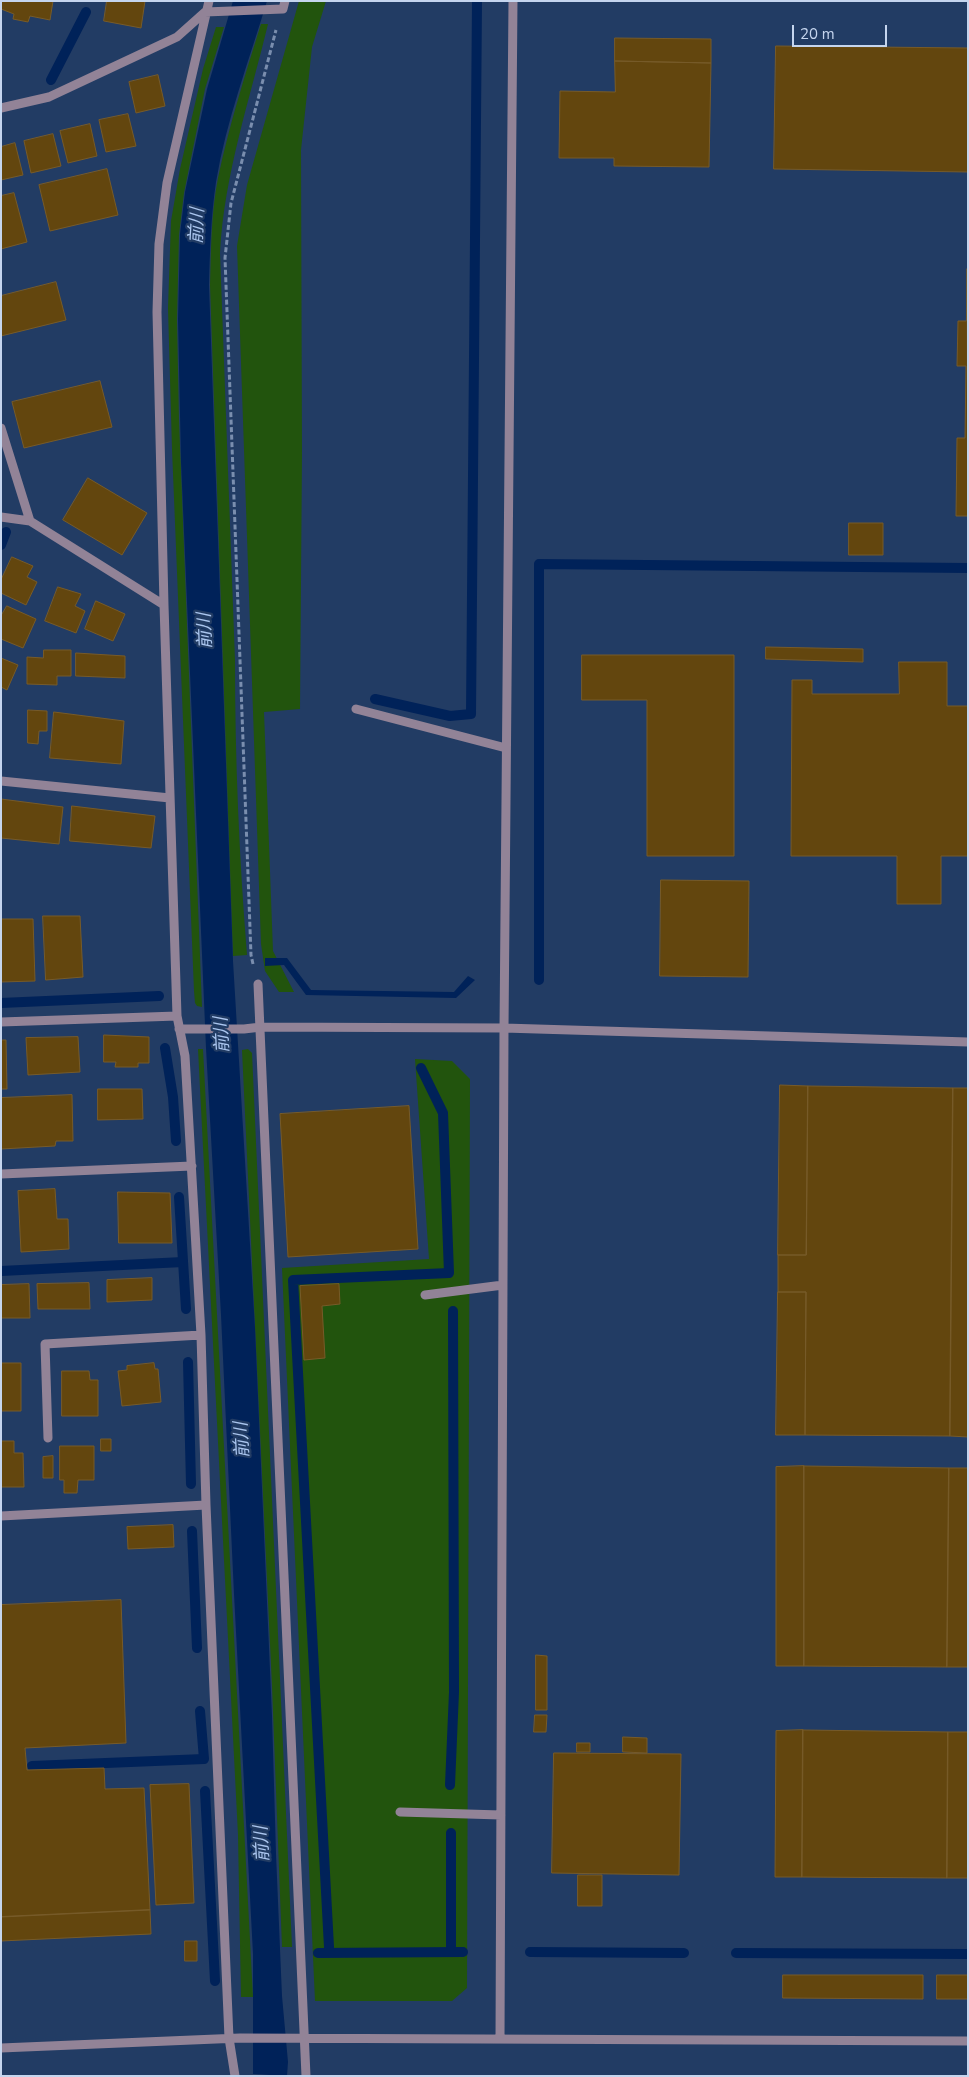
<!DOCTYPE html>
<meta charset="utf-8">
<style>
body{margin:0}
#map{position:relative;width:969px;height:2077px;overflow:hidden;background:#223c64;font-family:"Nunito Sans",sans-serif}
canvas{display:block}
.frame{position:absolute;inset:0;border:2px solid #c5d5ee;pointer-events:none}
.scale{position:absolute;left:792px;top:25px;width:95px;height:22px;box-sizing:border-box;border:2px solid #c5d5ee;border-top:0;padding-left:6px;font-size:15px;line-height:18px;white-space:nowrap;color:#c5d5ee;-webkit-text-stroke:4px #223c64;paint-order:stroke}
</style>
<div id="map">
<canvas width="969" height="2077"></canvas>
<div class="frame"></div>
<div class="scale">20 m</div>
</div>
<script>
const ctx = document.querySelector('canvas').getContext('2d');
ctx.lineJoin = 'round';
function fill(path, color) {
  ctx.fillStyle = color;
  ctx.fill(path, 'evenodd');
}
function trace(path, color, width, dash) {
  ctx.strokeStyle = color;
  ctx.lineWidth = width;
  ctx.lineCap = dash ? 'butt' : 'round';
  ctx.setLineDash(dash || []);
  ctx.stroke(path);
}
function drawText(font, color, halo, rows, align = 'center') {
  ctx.font = font + ' "Nunito Sans","Noto Sans JP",sans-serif';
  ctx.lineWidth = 4.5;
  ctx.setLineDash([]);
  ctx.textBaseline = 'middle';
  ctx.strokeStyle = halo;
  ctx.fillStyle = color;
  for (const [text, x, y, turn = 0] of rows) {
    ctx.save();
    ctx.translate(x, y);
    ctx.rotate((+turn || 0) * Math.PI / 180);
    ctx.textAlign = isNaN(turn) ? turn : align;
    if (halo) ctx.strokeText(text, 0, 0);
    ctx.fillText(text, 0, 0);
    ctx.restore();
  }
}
fill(new Path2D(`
 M 299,1 L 326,1 L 312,47 L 301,150 L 302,453 L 300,709 L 264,712 L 273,951 L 294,992 L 279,992 L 265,971 L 261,944 L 237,246 L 247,185 Z
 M 261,24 L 268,24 C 250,99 224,175 220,253 L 235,661 C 235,759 239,857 247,955 L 233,956 L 210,285 C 211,249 211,213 218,178 C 229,126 245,75 261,24 Z
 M 216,27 L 224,27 L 205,89 L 184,193 L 179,235 L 177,320 L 179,420 L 202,1007 L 197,1006 L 195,1003 L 194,991 L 172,449 L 168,308 L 171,221 L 180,169 L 203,69 Z
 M 198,1049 L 203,1049 L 253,1997 L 241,1997 L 238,1835 Z
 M 248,1049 L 252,1053 L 292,1947 L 282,1947 L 272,1686 L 242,1050 Z
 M 415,1059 L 452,1061 L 470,1079 L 467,1988 L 452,2001 L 315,2001 L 282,1268 L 429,1259 Z`), '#22540d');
fill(new Path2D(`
 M 233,1 L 267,1 C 249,61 226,121 216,182 C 211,216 210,250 209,285 L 233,961 L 255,1328 L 272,1716 L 276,1854 L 282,1996 L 288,2062 L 287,2076 L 253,2074 L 253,1954 L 234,1594 L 221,1315 L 206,1048 L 181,462 L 178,319 L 180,234 L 185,192 L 207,89 Z
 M 265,958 L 287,958 L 311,990 L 454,992 L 468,976 L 475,980 L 456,998 L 306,995 L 284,965 L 265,966 Z`), '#002259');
trace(new Path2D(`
 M 51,80 L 86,12
 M 1,545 L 6,532
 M 375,699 L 450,716 L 471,714 L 477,1
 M 539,980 L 539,564 L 968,568
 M 1,1003 L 159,996
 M 165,1048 L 173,1097 L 176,1141
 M 179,1197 L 186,1309
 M 1,1271 L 183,1262
 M 188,1362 L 191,1484
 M 192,1531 L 197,1648
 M 32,1766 L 204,1759 L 200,1711
 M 450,1785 L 454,1692 L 453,1311
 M 205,1791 L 215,1981
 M 451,1833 L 451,1948
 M 329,1947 L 293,1280 L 449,1273 L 443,1113 L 421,1068
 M 530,1952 L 684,1953
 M 318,1953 L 463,1952
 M 736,1953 L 968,1954`), '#002259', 10);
const building = new Path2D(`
 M 2,1 L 53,1 L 50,20 L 30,16 L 28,22 L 13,19 L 14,14 L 1,9 Z
 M 107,1 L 145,1 L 141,28 L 104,21 Z
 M 615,38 L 711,39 L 711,63 L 615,61 Z
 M 776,46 L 968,48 L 968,172 L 774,169 Z
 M 615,61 L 711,63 L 709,167 L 614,166 L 614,158 L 559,158 L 560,91 L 615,92 Z
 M 158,75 L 165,106 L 136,113 L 129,82 Z
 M 128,114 L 136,146 L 106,152 L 99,120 Z
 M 90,124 L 97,156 L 68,163 L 60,131 Z
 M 53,134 L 61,166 L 31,173 L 24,141 Z
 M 15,143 L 23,175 L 1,180 L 1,147 Z
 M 107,169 L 118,215 L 50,231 L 39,185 Z
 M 14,193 L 27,242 L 1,249 L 1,196 Z
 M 967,269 L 968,516 L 956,516 L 957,438 L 965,438 L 966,366 L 957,366 L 958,321 L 966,321 Z
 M 56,282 L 66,320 L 1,336 L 1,296 Z
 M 100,381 L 112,427 L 24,448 L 12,402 Z
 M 88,478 L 147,513 L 122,555 L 63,520 Z
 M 849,523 L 883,523 L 883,555 L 849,555 Z
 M 12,557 L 33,566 L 27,577 L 37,582 L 26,605 L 1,593 L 1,580 Z
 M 58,587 L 81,594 L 75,606 L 85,611 L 76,633 L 45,621 Z
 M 96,601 L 125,614 L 113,641 L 85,629 Z
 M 7,606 L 36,619 L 23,648 L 1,639 L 1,616 Z
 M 766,647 L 863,649 L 863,662 L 766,659 Z
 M 44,650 L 71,650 L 71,676 L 57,676 L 57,685 L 27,684 L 27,657 L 43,658 Z
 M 76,653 L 125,656 L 125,678 L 76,676 Z
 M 582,655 L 734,655 L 734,856 L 647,856 L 647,700 L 582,700 Z
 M 1,658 L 18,665 L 7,690 L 1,687 Z
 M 899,662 L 947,662 L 947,706 L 968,706 L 968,856 L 941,856 L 941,904 L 897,904 L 897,856 L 791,856 L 792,680 L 812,680 L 812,694 L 899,694 Z
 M 28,710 L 47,711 L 47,731 L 39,731 L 38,744 L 28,743 Z
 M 54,712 L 124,721 L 121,764 L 50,758 Z
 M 1,799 L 63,807 L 59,844 L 1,838 Z
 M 72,806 L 155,816 L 151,848 L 70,841 Z
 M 661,880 L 749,881 L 748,977 L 660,976 Z
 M 43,916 L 80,916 L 83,977 L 46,980 Z
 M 1,919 L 33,919 L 35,981 L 1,982 Z
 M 104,1035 L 149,1037 L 149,1063 L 138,1063 L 138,1067 L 115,1067 L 116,1062 L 104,1062 Z
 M 78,1037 L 80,1072 L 28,1075 L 26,1038 Z
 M 1,1040 L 6,1040 L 7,1089 L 1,1089 Z
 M 780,1085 L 808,1086 L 806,1255 L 778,1255 Z
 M 808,1086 L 953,1088 L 950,1436 L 805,1435 L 806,1292 L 778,1292 L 778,1255 L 806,1255 Z
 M 953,1088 L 968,1088 L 968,1437 L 950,1436 Z
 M 98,1089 L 142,1089 L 143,1119 L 98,1120 Z
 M 72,1095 L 73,1141 L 56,1141 L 55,1146 L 1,1149 L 1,1098 Z
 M 409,1106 L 418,1249 L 288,1257 L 280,1114 Z
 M 55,1189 L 57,1219 L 68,1219 L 69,1249 L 21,1252 L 18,1191 Z
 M 118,1192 L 170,1193 L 172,1243 L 119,1243 Z
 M 152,1278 L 152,1300 L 107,1302 L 107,1280 Z
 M 89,1283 L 90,1309 L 38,1309 L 37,1284 Z
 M 29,1284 L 30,1318 L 1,1318 L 1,1285 Z
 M 339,1284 L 340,1304 L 322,1306 L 325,1358 L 304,1360 L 300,1286 Z
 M 778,1292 L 806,1292 L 805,1435 L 776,1435 Z
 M 1,1363 L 21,1363 L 21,1411 L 1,1411 Z
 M 154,1363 L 155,1369 L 158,1369 L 161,1402 L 122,1406 L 118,1371 L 127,1370 L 127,1366 Z
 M 62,1371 L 89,1371 L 90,1380 L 98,1380 L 98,1416 L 62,1416 Z
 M 101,1439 L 111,1439 L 111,1451 L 101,1451 Z
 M 1,1441 L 14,1441 L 14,1453 L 23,1453 L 24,1487 L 1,1487 Z
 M 60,1446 L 94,1446 L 94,1480 L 78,1480 L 77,1493 L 64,1493 L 64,1480 L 60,1480 Z
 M 53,1456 L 53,1478 L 43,1478 L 43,1457 Z
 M 804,1466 L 804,1666 L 776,1666 L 776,1467 Z
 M 804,1466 L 949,1468 L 947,1667 L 804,1666 Z
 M 949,1468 L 968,1468 L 968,1667 L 947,1667 Z
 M 173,1525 L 174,1547 L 128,1549 L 127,1527 Z
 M 121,1600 L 126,1743 L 25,1748 L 27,1770 L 104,1768 L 105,1789 L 144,1788 L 150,1910 L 1,1917 L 1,1605 Z
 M 536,1655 L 547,1656 L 547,1710 L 536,1710 Z
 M 535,1715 L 547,1715 L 546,1732 L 534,1732 Z
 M 803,1730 L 802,1877 L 775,1877 L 776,1731 Z
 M 803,1730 L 948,1732 L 947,1878 L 802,1877 Z
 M 948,1732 L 968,1732 L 968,1878 L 947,1878 Z
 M 623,1737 L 647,1738 L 647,1753 L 623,1752 Z
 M 577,1743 L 590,1743 L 590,1752 L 577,1752 Z
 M 554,1753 L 681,1754 L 679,1875 L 552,1873 Z
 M 189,1784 L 194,1903 L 156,1905 L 150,1785 Z
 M 578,1875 L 602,1875 L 602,1906 L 578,1906 Z
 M 150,1910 L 151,1934 L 1,1941 L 1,1917 Z
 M 185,1941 L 197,1941 L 197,1961 L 185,1961 Z
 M 783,1975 L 923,1975 L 923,1999 L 783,1998 Z
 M 937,1975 L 968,1975 L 968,1999 L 937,1999 Z`);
fill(building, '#63460e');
trace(building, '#775b29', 1);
trace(new Path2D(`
 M 253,964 L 251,955 L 225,258 L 231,203 L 276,30`), '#7a8eae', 3, [5, 2.5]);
trace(new Path2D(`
 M 209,1 L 167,183 L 159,244 L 157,312 L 164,605 L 177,1016 L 185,1056 L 201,1335 L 206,1505 L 229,2038 L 235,2076
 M 1,108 L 49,97 L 177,37 L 205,12 L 283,9 L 285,1
 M 1,428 L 30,521
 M 1,517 L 30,521 L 164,605
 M 356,709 L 506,748
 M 1,781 L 170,798
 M 258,984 L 306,2076
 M 1,1022 L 177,1016
 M 179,1029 L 244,1029 L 261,1027 L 504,1028 L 968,1042
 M 1,1174 L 192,1166
 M 425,1295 L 503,1285
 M 48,1438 L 45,1344 L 201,1335
 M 1,1516 L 206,1505
 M 400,1812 L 501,1815
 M 500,2039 L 504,1028 L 513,1
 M 1,2048 L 240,2038 L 968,2041`), '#928397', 9);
drawText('italic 18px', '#abc6ef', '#223c64', [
 ["前川",198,226,-87],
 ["前川",206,631,-92],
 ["前川",223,1035,-93],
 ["前川",243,1440,-93],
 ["前川",263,1844,-93]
]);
</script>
